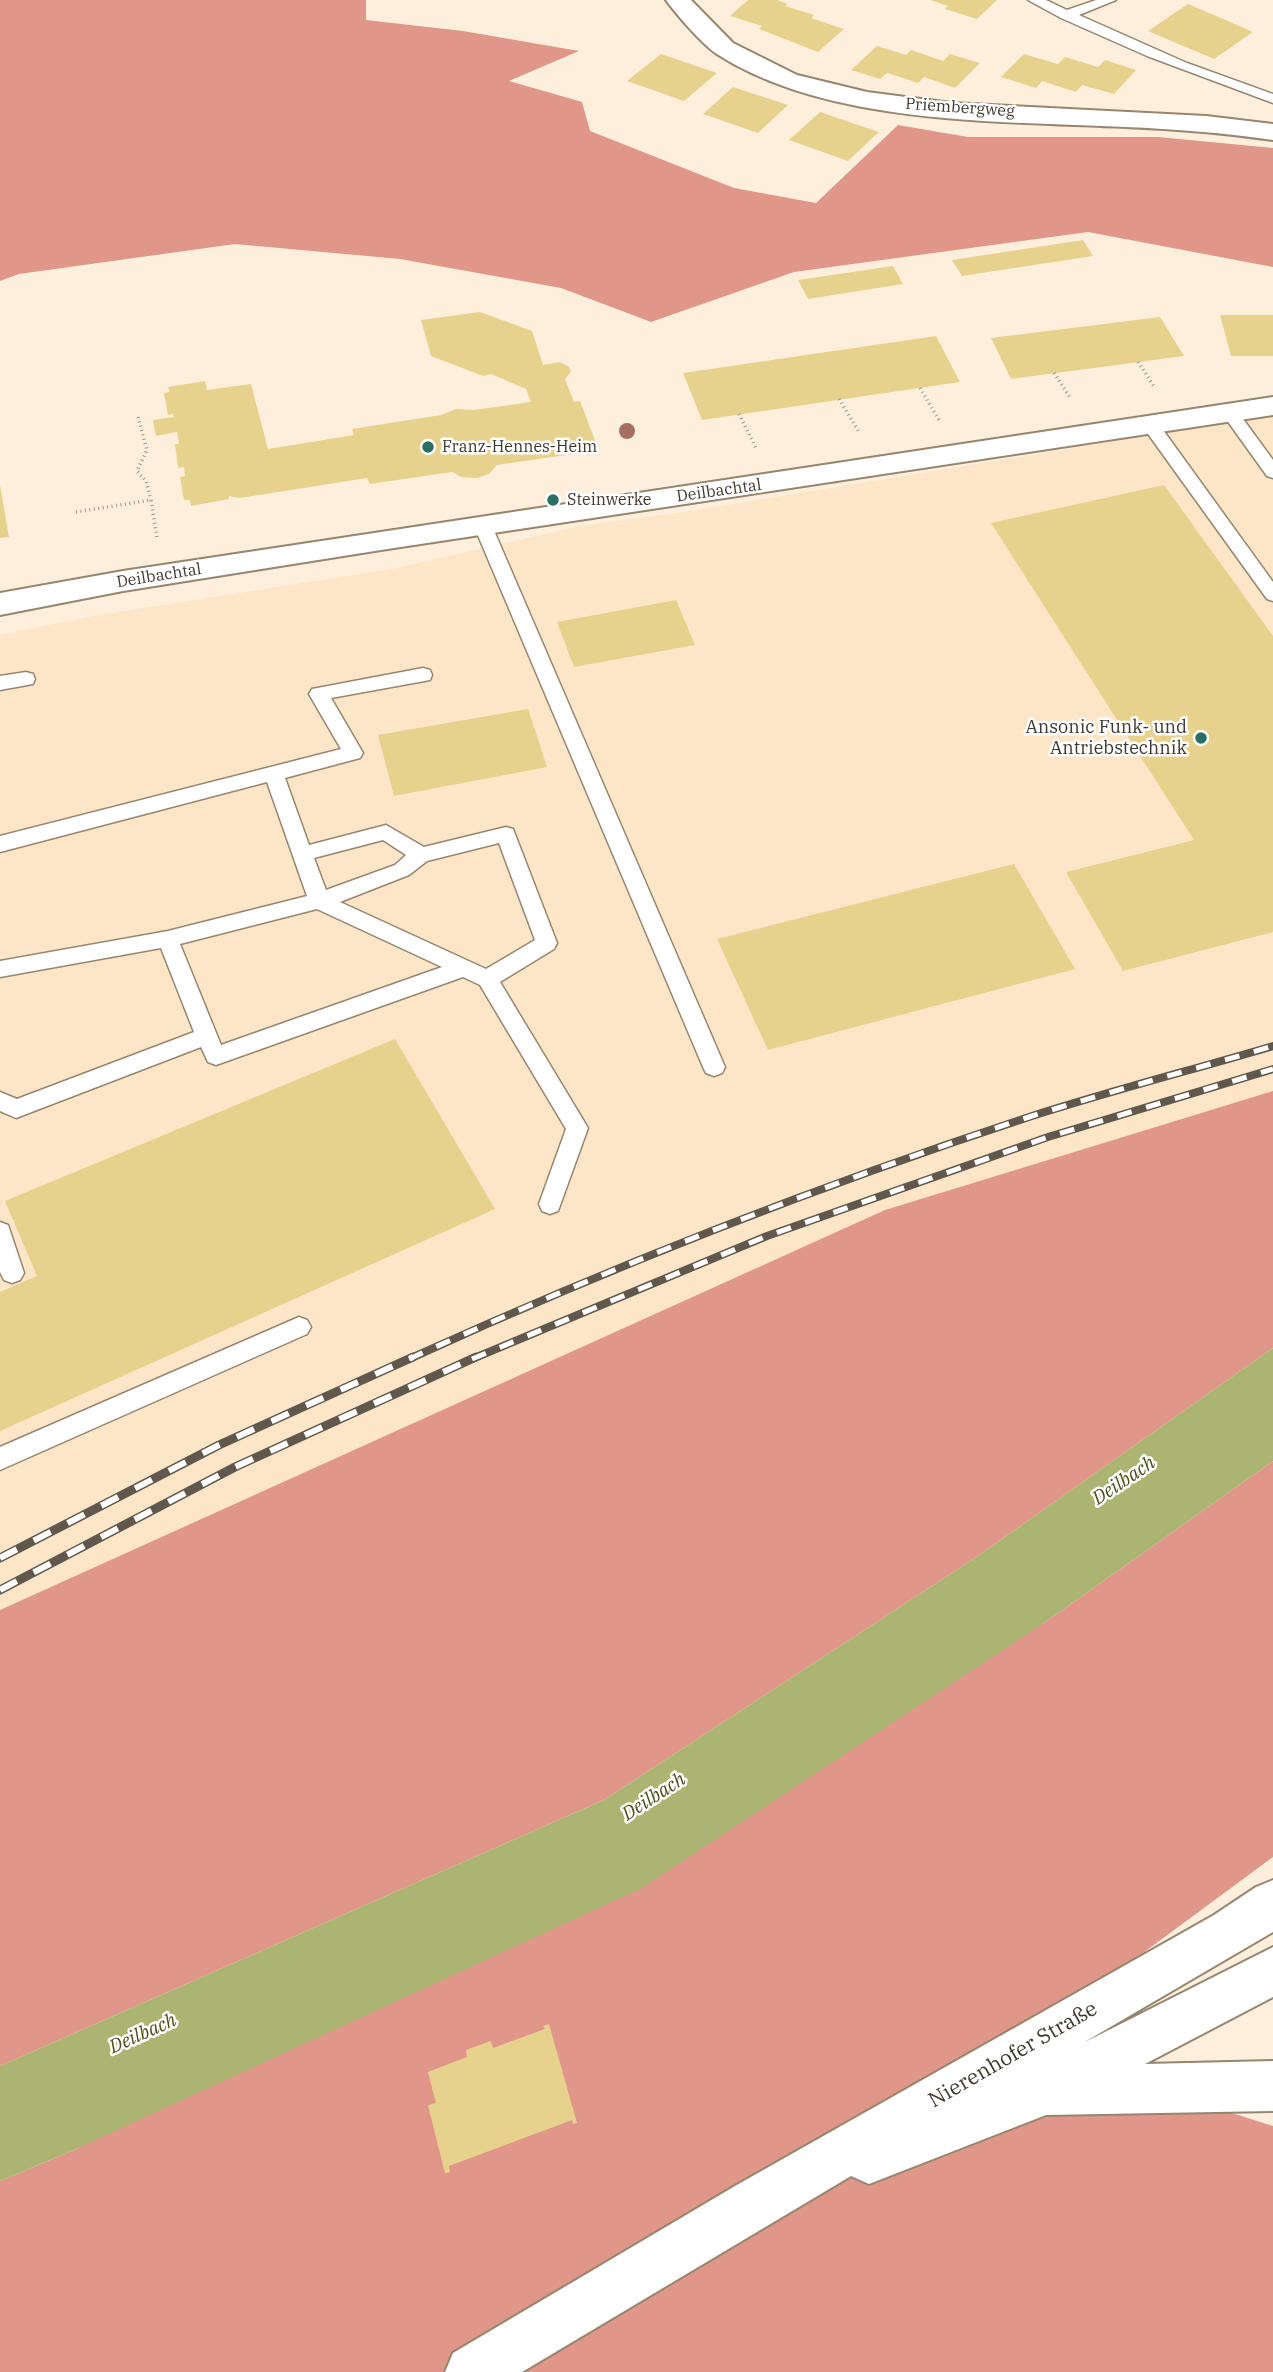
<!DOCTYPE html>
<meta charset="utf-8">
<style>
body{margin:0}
canvas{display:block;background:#feefdc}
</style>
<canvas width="1273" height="2372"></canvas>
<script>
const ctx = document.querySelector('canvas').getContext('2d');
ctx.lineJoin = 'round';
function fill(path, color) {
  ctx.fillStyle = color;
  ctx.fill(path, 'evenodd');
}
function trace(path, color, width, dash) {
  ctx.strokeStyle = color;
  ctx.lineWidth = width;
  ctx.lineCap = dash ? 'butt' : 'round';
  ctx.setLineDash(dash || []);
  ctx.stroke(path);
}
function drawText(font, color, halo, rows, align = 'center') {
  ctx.font = font + ' "IBM Plex Serif",serif';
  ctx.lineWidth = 5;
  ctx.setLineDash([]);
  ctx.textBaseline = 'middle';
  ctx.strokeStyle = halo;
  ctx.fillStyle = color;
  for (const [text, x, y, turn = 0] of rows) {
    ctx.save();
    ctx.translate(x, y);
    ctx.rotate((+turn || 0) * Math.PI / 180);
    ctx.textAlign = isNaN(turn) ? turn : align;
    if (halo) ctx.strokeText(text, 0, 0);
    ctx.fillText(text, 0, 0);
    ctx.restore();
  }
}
fill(new Path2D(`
 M 1273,415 L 1273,1091 L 885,1210 L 0,1610 L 0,635 L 93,616 L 392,569 L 576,527 L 691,511 Z`), '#fde5c7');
fill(new Path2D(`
 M 0,0 L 366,0 L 366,20 L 463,31 L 579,51 L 509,81 L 582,102 L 590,131 L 734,188 L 816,203 L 898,125 L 968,137 L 1158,137 L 1273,148 L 1273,267 L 1088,232 L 794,272 L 651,322 L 561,288 L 400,259 L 235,244 L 19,274 L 0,281 Z
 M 1273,1091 L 1273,1348 L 975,1558 L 604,1800 L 0,2066 L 0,1610 L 885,1210 Z
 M 1273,1461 L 1273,1857 L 998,2060 L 460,2372 L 0,2372 L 0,2181 L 76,2149 L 1044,1623 Z
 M 1005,2066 L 1216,2108 L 1273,2126 L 1273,2372 L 484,2372 Z`), '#e0978a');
fill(new Path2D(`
 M 1273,1348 L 1273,1461 L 1044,1623 L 642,1888 L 76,2149 L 0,2181 L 0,2066 L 604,1800 L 975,1558 Z`), '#abb471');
fill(new Path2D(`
 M 748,0 L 777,0 L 788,4 L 785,6 L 814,15 L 811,18 L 844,29 L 818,52 L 759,29 L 762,26 L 730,16 Z
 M 930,0 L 997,0 L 977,19 L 945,9 L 948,6 Z
 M 1188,4 L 1221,18 L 1253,32 L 1214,59 L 1148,31 Z
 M 877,46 L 906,55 L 911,50 L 943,61 L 950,54 L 980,63 L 955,88 L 924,77 L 918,83 L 887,73 L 880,79 L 851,70 Z
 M 661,54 L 717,73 L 684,101 L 627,81 Z
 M 1024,54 L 1058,64 L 1065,57 L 1098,67 L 1105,60 L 1136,70 L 1114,94 L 1082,85 L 1076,92 L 1042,81 L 1036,88 L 1001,77 Z
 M 733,87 L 788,105 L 758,133 L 703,114 Z
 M 820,112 L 879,132 L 848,161 L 789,140 Z
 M 1083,240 L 1093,256 L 962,276 L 952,260 Z
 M 893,266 L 903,284 L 808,299 L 798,280 Z
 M 480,312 L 532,331 L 543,365 L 560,362 L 569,367 L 571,372 L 565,379 L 574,402 L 580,401 L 596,443 L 577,445 L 580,453 L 497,465 L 489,474 L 477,478 L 461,477 L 452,472 L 370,484 L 367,478 L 240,498 L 229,496 L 229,499 L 191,506 L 190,500 L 184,500 L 180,477 L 185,476 L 184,467 L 178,468 L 175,444 L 179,444 L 177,432 L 156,436 L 153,420 L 174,417 L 173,414 L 168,415 L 164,393 L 170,392 L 168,387 L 205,381 L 207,390 L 251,384 L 268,449 L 354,435 L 352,429 L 441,415 L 456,409 L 474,410 L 531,402 L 526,389 L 491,374 L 483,376 L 431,356 L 421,320 Z
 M 1220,315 L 1273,315 L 1273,356 L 1231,356 Z
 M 1160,317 L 1184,356 L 1011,379 L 991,338 Z
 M 936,336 L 960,382 L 702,420 L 683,373 Z
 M 0,485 L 9,537 L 0,538 Z
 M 1164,485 L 1273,636 L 1273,932 L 1123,971 L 1066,872 L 1194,840 L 991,523 Z
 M 676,600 L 695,645 L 574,667 L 557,622 Z
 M 528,709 L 547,767 L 394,796 L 378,735 Z
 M 1014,864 L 1075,969 L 768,1050 L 717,939 Z
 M 395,1039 L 495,1209 L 0,1431 L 0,1292 L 37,1276 L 5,1201 Z
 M 549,2024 L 577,2123 L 573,2124 L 572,2120 L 449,2166 L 450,2172 L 445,2173 L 428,2105 L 436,2103 L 428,2072 L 467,2057 L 466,2050 L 491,2041 L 493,2048 L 545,2029 L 543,2026 Z`), '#e6d28d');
const lane = new Path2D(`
 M 1028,0 L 1046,0 L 1067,10 L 1096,0 L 1116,0 L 1079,15 L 1187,63 L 1273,94 L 1273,103 L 1147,56 L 1061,18 Z
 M 1229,407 L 1235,408 L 1273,460 L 1273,478 L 1267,476 L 1221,412 Z
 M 1149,418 L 1155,419 L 1273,582 L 1273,601 L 1267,599 L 1143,427 L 1140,423 L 1143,419 Z
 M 483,520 L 492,526 L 725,1067 L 722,1073 L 714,1076 L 706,1073 L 703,1067 L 474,526 Z
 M 423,668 L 430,670 L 432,675 L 430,680 L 331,698 L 363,753 L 360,758 L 285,778 L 309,845 L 386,825 L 424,847 L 506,827 L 513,829 L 557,943 L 554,949 L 500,982 L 588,1128 L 558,1211 L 550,1214 L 542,1211 L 539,1204 L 566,1129 L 480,985 L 463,977 L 216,1065 L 208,1062 L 201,1047 L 16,1118 L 0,1111 L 0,1092 L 17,1099 L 194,1032 L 161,948 L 0,977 L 0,961 L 168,931 L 307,896 L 267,782 L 0,852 L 0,836 L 341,749 L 309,694 L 312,689 ZM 383,840 L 406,855 L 395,865 L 326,890 L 314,858 ZM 499,843 L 535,940 L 486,969 L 340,902 L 409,875 L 427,861 ZM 317,909 L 442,967 L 221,1045 L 180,944 Z
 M 26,672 L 33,674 L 35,679 L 33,684 L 0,690 L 0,676 Z
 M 0,1222 L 8,1225 L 24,1273 L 20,1280 L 12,1283 L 4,1280 L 0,1272 Z
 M 299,1317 L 307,1320 L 311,1327 L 307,1334 L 0,1470 L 0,1447 Z`);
const street = new Path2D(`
 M 666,0 L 691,0 L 733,43 L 797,75 L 867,92 L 952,103 L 1206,116 L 1273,124 L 1273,140 C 1224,133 1175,129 1125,127 C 998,121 827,125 717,54 C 702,44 677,15 666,0 Z`);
const secondary = new Path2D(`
 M 1273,397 L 1273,415 L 381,550 L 123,591 L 0,615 L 0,593 L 123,571 Z
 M 1273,1880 L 1273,1932 L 1083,2043 L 1273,1947 L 1273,1997 L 1145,2064 L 1273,2061 L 1273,2111 L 1046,2115 L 869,2184 L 851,2176 L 522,2372 L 445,2372 L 453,2353 L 735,2186 L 1214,1915 L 1256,1887 Z`);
trace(lane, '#96856f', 3);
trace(street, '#96856f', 4);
trace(secondary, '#96856f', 4);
trace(new Path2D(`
 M 1138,362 L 1155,388
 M 1054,373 L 1071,399
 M 920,388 L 939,420
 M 839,399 L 859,432
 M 739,414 L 756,448
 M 138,417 L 147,450 L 137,471 L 146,481 L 151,500
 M 76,512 L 151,500 L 157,538`), '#a09587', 3.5, [1, 3.5]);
fill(lane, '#fff');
fill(street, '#fff');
fill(secondary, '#fff');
const railFar1 = new Path2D(`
 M 409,1359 C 611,1267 818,1186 1029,1117 C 1110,1091 1192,1070 1273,1046
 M 472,1359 L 767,1236 L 1048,1137 L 1273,1069`);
const rail = new Path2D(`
 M 0,1558 L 219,1445 L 413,1357
 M 0,1590 L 235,1467 L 476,1357`);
trace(railFar1, '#60584d', 8);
trace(rail, '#60584d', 9);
trace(railFar1, '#fff', 5, [15]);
trace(rail, '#fff', 6, [19]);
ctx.fillStyle = '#a76f63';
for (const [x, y] of [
 [627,431]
]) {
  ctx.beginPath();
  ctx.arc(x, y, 8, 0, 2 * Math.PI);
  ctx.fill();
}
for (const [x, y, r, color] of [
 [428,447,7,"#2b6f62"],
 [553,500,7,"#2b6f62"],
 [1201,738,7,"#2b6f62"]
]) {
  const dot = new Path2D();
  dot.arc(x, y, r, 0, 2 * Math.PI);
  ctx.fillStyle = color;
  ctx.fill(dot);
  trace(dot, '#fff', 2.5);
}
drawText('16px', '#403930', '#fff', [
 ["Priembergweg",960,108,4],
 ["Deilbachtal",719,491,-8],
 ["Deilbachtal",159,576,-9]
]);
drawText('16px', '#403930', '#fff', [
 ["Franz-Hennes-Heim",442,447],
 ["Steinwerke",567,500]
], 'left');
drawText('18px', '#403930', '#fff', [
 ["Ansonic Funk- und",1187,728],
 ["Antriebstechnik",1187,749]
], 'right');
drawText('italic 19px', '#4a4f1d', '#fff', [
 ["Deilbach",1124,1481,-34],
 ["Deilbach",654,1797,-33],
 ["Deilbach",143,2034,-24]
]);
drawText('21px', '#403930', '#fff', [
 ["Nierenhofer Straße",1013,2055,-30]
]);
</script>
